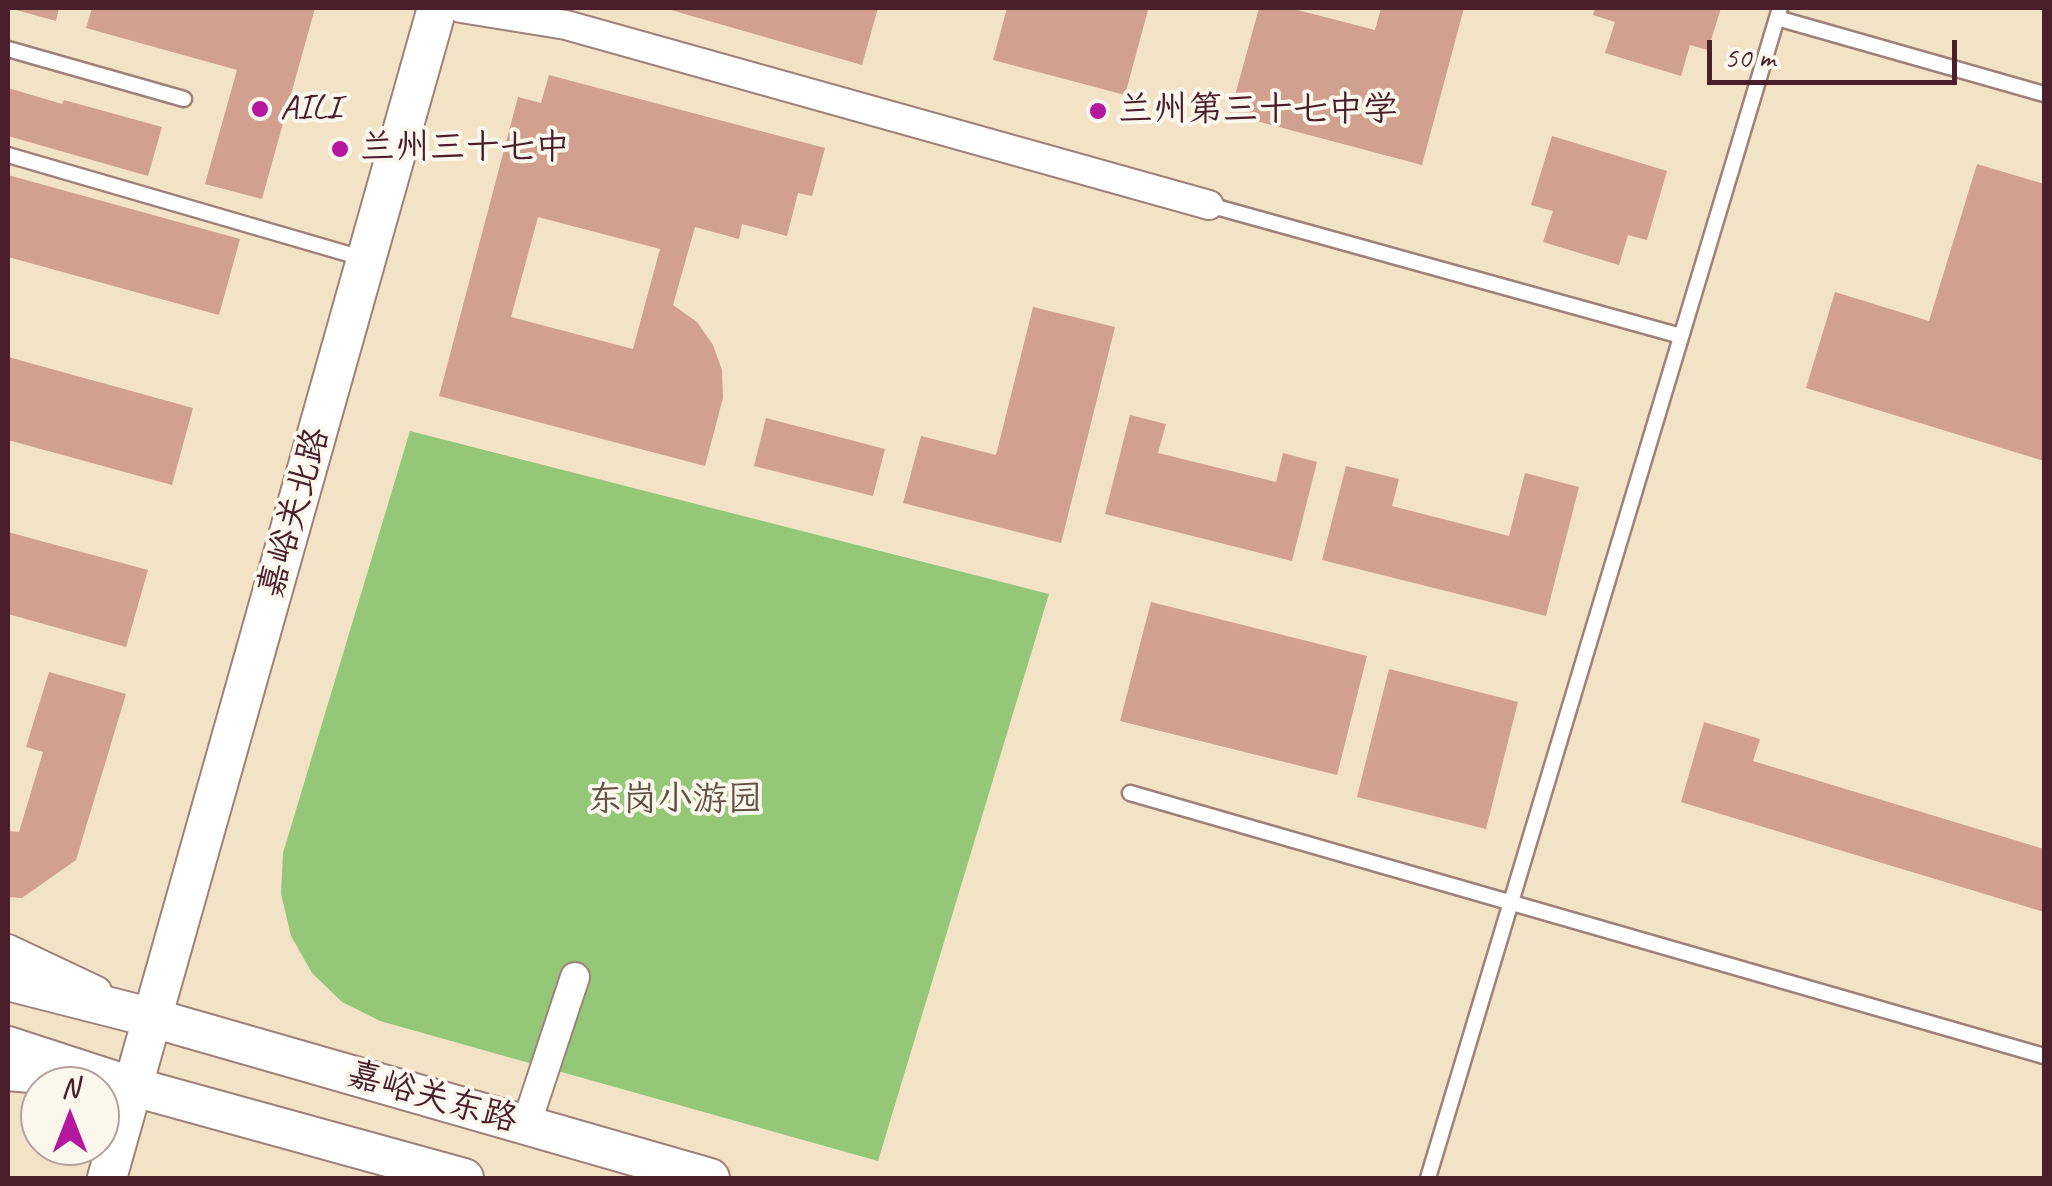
<!DOCTYPE html>
<meta charset="utf-8">
<style>
body{margin:0}
#map{position:relative;width:2052px;height:1186px;overflow:hidden;background:#f2e3c7;font-family:Caveat,sans-serif}
canvas{display:block}
.frame{position:absolute;inset:0;border:10px solid #4a1f2b;pointer-events:none}
.north{position:absolute;left:20px;top:1066px;width:100px;height:100px;box-sizing:border-box;background:#fbf7ec;border:2px solid #b4a19f;border-radius:50%;rotate:0deg;font-size:28px;font-weight:700;line-height:40px;text-align:center;color:#4a1f2b}
.north::after{content:'';display:block;margin:auto;width:35px;height:45px;background:#b5179e;clip-path:polygon(50% 0,100% 100%,50% 72%,0 100%)}
.scale{position:absolute;left:1707px;top:40px;width:250px;height:45px;box-sizing:border-box;border:5px solid #4a1f2b;border-top:0;padding-left:12px;font-size:30px;line-height:35px;white-space:nowrap;color:#4a1f2b;-webkit-text-stroke:8px #fbf7ec;paint-order:stroke}
</style>
<div id="map">
<canvas width="2052" height="1186"></canvas>
<div class="frame"></div>
<div class="north">N</div>
<div class="scale">50 m</div>
</div>
<script>
const ctx = document.querySelector('canvas').getContext('2d');
ctx.lineJoin = 'round';
function fill(path, color) {
  ctx.fillStyle = color;
  ctx.fill(path, 'evenodd');
}
function trace(path, color, width, dash) {
  ctx.strokeStyle = color;
  ctx.lineWidth = width;
  ctx.lineCap = dash ? 'butt' : 'round';
  ctx.setLineDash(dash || []);
  ctx.stroke(path);
}
function drawText(font, color, halo, rows, align = 'center') {
  ctx.font = font + ' Caveat,"LXGW WenKai TC",sans-serif';
  ctx.lineWidth = 8;
  ctx.setLineDash([]);
  ctx.textBaseline = 'middle';
  ctx.strokeStyle = halo;
  ctx.fillStyle = color;
  for (const [text, x, y, turn = 0] of rows) {
    ctx.save();
    ctx.translate(x, y);
    ctx.rotate((+turn || 0) * Math.PI / 180);
    ctx.textAlign = isNaN(turn) ? turn : align;
    if (halo) ctx.strokeText(text, 0, 0);
    ctx.fillText(text, 0, 0);
    ctx.restore();
  }
}
fill(new Path2D(`
 M 410,431 L 1049,594 L 878,1161 L 380,1021 L 342,1002 L 312,973 L 291,936 L 281,894 L 283,853 Z`), '#95c778');
fill(new Path2D(`
 M 9,8 L 59,8 L 56,21 Z
 M 92,8 L 315,8 L 262,199 L 205,184 L 237,70 L 86,28 Z
 M 664,8 L 878,8 L 862,65 Z
 M 1007,8 L 1140,8 L 1148,10 L 1125,95 L 993,60 Z
 M 1259,8 L 1290,8 L 1375,30 L 1381,8 L 1464,8 L 1422,165 L 1230,114 Z
 M 1595,8 L 1721,8 L 1708,50 L 1690,45 L 1681,76 L 1605,53 L 1615,22 L 1593,15 Z
 M 549,75 L 825,148 L 812,196 L 798,193 L 787,236 L 742,224 L 739,239 L 695,227 L 673,305 L 697,322 L 713,345 L 722,370 L 723,398 L 705,466 L 439,396 L 518,97 L 541,103 ZM 538,217 L 660,249 L 633,349 L 511,317 Z
 M 8,88 L 62,104 L 64,100 L 162,127 L 148,176 L 8,136 Z
 M 1552,136 L 1667,171 L 1647,240 L 1628,235 L 1619,265 L 1543,242 L 1553,211 L 1531,205 Z
 M 1977,164 L 2044,184 L 2044,461 L 1806,388 L 1835,292 L 1929,321 Z
 M 8,175 L 240,239 L 219,315 L 8,257 Z
 M 1033,307 L 1115,327 L 1061,543 L 903,503 L 921,436 L 996,455 Z
 M 8,357 L 193,408 L 172,485 L 8,440 Z
 M 1130,415 L 1166,424 L 1158,453 L 1276,482 L 1283,453 L 1317,462 L 1292,561 L 1105,514 Z
 M 766,418 L 885,449 L 873,496 L 754,466 Z
 M 1346,466 L 1399,479 L 1392,506 L 1509,536 L 1525,473 L 1579,487 L 1546,616 L 1322,560 Z
 M 8,532 L 148,570 L 126,647 L 8,614 Z
 M 1151,602 L 1367,656 L 1337,775 L 1120,721 Z
 M 1389,669 L 1518,702 L 1486,829 L 1357,797 Z
 M 49,672 L 126,694 L 76,860 L 22,898 L 8,897 L 8,831 L 19,832 L 43,752 L 26,747 Z
 M 1704,722 L 1760,739 L 1753,761 L 2044,849 L 2044,912 L 1681,802 Z`), '#d1a08e');
const lane = new Path2D(`
 M 1777,18 L 2044,94
 M 8,49 L 184,99
 M 8,155 L 362,258
 M 1209,205 L 1681,336
 M 1130,793 L 2044,1056
 M 1428,1178 L 1780,8`);
const street = new Path2D(`
 M 461,8 L 566,25 L 1209,205
 M 8,949 L 97,991
 M 8,1076 L 86,1083
 M 526,1125 L 575,977`);
const secondary = new Path2D(`
 M 8,981 L 153,1018 L 710,1178
 M 8,1046 L 134,1087 L 464,1178
 M 107,1178 L 437,8`);
trace(lane, '#9e8179', 19);
trace(street, '#9e8179', 32);
trace(secondary, '#9e8179', 42);
trace(lane, '#fff', 14);
trace(street, '#fff', 28);
trace(secondary, '#fff', 38);
for (const [x, y, r, color] of [
 [260,109,10,"#b5179e"],
 [1098,111,10,"#b5179e"],
 [340,149,10,"#b5179e"]
]) {
  const dot = new Path2D();
  dot.arc(x, y, r, 0, 2 * Math.PI);
  ctx.fillStyle = color;
  ctx.fill(dot);
  trace(dot, '#fbf7ec', 4);
}
drawText('35px', '#4a1f2b', '#fbf7ec', [
 ["AILI",280,109],
 ["兰州第三十七中学",1118,111],
 ["兰州三十七中",360,149]
], 'left');
drawText('35px', '#4a1f2b', '#fbf7ec', [
 ["嘉峪关北路",295,513,-74],
 ["嘉峪关东路",432,1098,16]
]);
drawText('35px', '#605142', '#fbf7ec', [
 ["东岗小游园",675,801]
]);
</script>
